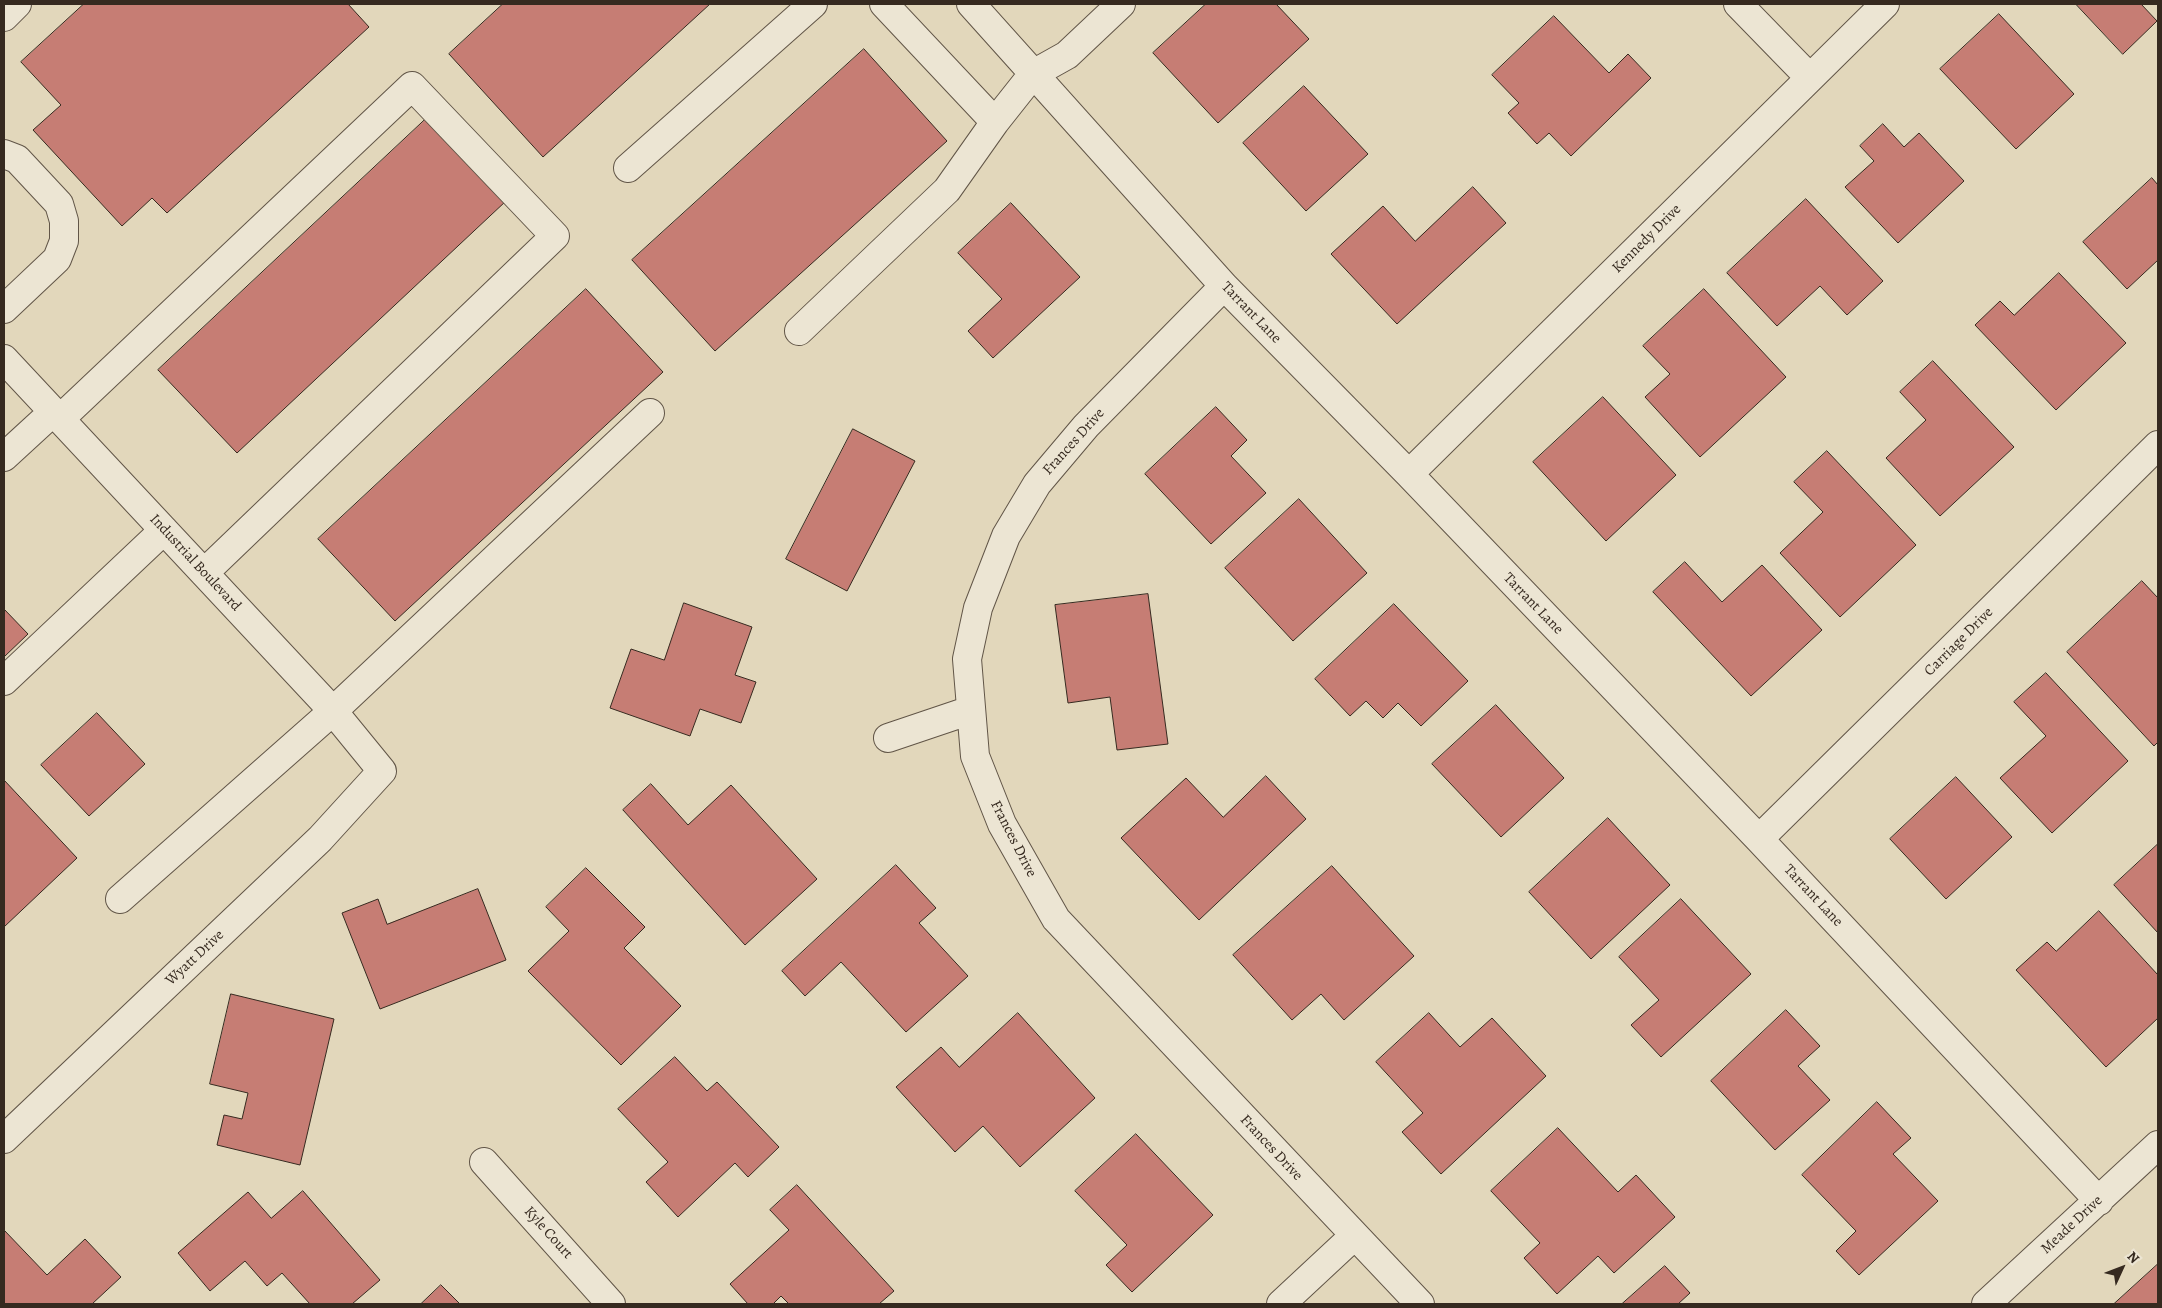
<!DOCTYPE html>
<style>
body{margin:0}
#map{position:relative;width:2162px;height:1308px;overflow:hidden;background:#e2d7bb;font-family:Alegreya,serif}
canvas{display:block}
.frame{position:absolute;inset:0;border:5px solid #362a20;pointer-events:none}
.north{position:absolute;left:2097px;top:1243px;width:50px;height:50px;-webkit-text-stroke:4px #ece5d3;paint-order:stroke;rotate:47deg;font-size:14px;font-weight:700;line-height:20px;text-align:center;color:#362a20}
.north::after{content:'';display:block;margin:auto;width:18px;height:22px;background:#362a20;clip-path:polygon(50% 0,100% 100%,50% 72%,0 100%)}
</style>
<div id="map">
<canvas width="2162" height="1308"></canvas>
<div class="frame"></div>
<div class="north">N</div>
</div>
<script>
const ctx = document.querySelector('canvas').getContext('2d');
ctx.lineJoin = 'round';
function fill(path, color) {
  ctx.fillStyle = color;
  ctx.fill(path, 'evenodd');
}
function trace(path, color, width, dash) {
  ctx.strokeStyle = color;
  ctx.lineWidth = width;
  ctx.lineCap = dash ? 'butt' : 'round';
  ctx.setLineDash(dash || []);
  ctx.stroke(path);
}
function drawText(font, color, halo, rows, align = 'center') {
  ctx.font = font + ' Alegreya,serif';
  ctx.lineWidth = 4.5;
  ctx.setLineDash([]);
  ctx.textBaseline = 'middle';
  ctx.strokeStyle = halo;
  ctx.fillStyle = color;
  for (const [text, x, y, turn = 0] of rows) {
    ctx.save();
    ctx.translate(x, y);
    ctx.rotate((+turn || 0) * Math.PI / 180);
    ctx.textAlign = isNaN(turn) ? turn : align;
    if (halo) ctx.strokeText(text, 0, 0);
    ctx.fillText(text, 0, 0);
    ctx.restore();
  }
}
const building = new Path2D(`
 M 84,4 L 348,4 L 369,27 L 167,213 L 152,198 L 122,226 L 33,130 L 61,105 L 21,62 Z
 M 503,4 L 710,4 L 543,157 L 449,54 Z
 M 1206,4 L 1276,4 L 1309,39 L 1218,123 L 1153,53 Z
 M 2076,4 L 2141,4 L 2157,21 L 2123,54 Z
 M 1999,14 L 2074,94 L 2016,149 L 1940,69 Z
 M 1554,16 L 1609,73 L 1628,54 L 1651,78 L 1571,156 L 1549,133 L 1537,144 L 1508,113 L 1519,103 L 1492,75 Z
 M 864,49 L 947,141 L 715,351 L 632,260 Z
 M 1304,86 L 1368,154 L 1306,211 L 1243,143 Z
 M 428,117 L 506,201 L 237,453 L 158,370 Z
 M 1883,124 L 1904,147 L 1919,133 L 1964,181 L 1898,243 L 1845,187 L 1874,161 L 1860,146 Z
 M 2152,178 L 2158,185 L 2158,260 L 2127,289 L 2083,242 Z
 M 1473,187 L 1506,223 L 1397,324 L 1331,254 L 1383,206 L 1415,241 Z
 M 1806,199 L 1883,281 L 1847,315 L 1820,286 L 1777,326 L 1727,273 Z
 M 1011,203 L 1080,277 L 993,358 L 968,331 L 1002,299 L 958,253 Z
 M 2059,273 L 2126,343 L 2056,410 L 1975,325 L 2000,301 L 2014,315 Z
 M 586,289 L 663,372 L 395,621 L 318,539 Z
 M 1704,289 L 1786,377 L 1700,457 L 1645,397 L 1670,374 L 1643,346 Z
 M 1933,361 L 2014,447 L 1940,516 L 1886,458 L 1926,420 L 1900,392 Z
 M 1603,397 L 1676,475 L 1606,541 L 1533,462 Z
 M 1216,407 L 1247,440 L 1231,456 L 1266,493 L 1211,544 L 1145,474 Z
 M 853,429 L 915,461 L 847,591 L 786,559 Z
 M 1827,451 L 1916,545 L 1840,617 L 1780,553 L 1823,512 L 1794,482 Z
 M 1299,499 L 1367,573 L 1293,641 L 1225,568 Z
 M 1685,562 L 1722,602 L 1762,565 L 1822,630 L 1751,696 L 1653,592 Z
 M 2142,581 L 2158,598 L 2158,742 L 2154,746 L 2067,652 Z
 M 1148,594 L 1168,744 L 1117,750 L 1110,697 L 1068,703 L 1055,605 Z
 M 684,603 L 752,627 L 735,675 L 756,682 L 741,723 L 700,709 L 690,736 L 610,708 L 631,649 L 664,660 Z
 M 1394,604 L 1468,681 L 1421,726 L 1398,703 L 1383,718 L 1366,701 L 1350,716 L 1315,679 Z
 M 4,609 L 28,634 L 4,657 Z
 M 2046,673 L 2128,761 L 2052,833 L 2000,778 L 2046,736 L 2014,702 Z
 M 1496,705 L 1564,778 L 1501,837 L 1432,764 Z
 M 97,713 L 145,764 L 89,816 L 41,765 Z
 M 1266,776 L 1306,819 L 1199,920 L 1121,838 L 1186,778 L 1223,817 Z
 M 1956,777 L 2012,837 L 1946,899 L 1890,839 Z
 M 4,780 L 77,858 L 4,927 Z
 M 651,784 L 688,825 L 731,785 L 817,879 L 745,945 L 623,810 Z
 M 1608,818 L 1670,885 L 1591,959 L 1529,892 Z
 M 2158,844 L 2158,933 L 2114,885 Z
 M 896,865 L 936,908 L 919,923 L 968,976 L 906,1032 L 841,962 L 805,996 L 782,971 Z
 M 1332,866 L 1414,956 L 1344,1020 L 1321,994 L 1292,1020 L 1233,955 Z
 M 586,868 L 645,927 L 624,948 L 681,1006 L 621,1065 L 528,971 L 569,931 L 546,907 Z
 M 478,889 L 506,960 L 380,1009 L 342,913 L 378,899 L 387,924 Z
 M 1681,899 L 1751,974 L 1661,1057 L 1631,1025 L 1659,1000 L 1619,957 Z
 M 2099,911 L 2158,975 L 2158,1018 L 2106,1067 L 2016,970 L 2047,942 L 2056,951 Z
 M 231,994 L 334,1019 L 300,1165 L 217,1145 L 224,1115 L 242,1119 L 248,1093 L 210,1084 Z
 M 1786,1010 L 1820,1046 L 1798,1066 L 1830,1100 L 1775,1150 L 1711,1081 Z
 M 1018,1013 L 1095,1098 L 1020,1167 L 983,1126 L 955,1152 L 896,1087 L 941,1047 L 959,1067 Z
 M 1429,1013 L 1460,1047 L 1492,1018 L 1546,1076 L 1441,1174 L 1402,1132 L 1423,1113 L 1376,1062 Z
 M 675,1057 L 707,1091 L 717,1082 L 779,1147 L 748,1177 L 735,1163 L 678,1217 L 646,1182 L 668,1162 L 618,1109 Z
 M 1877,1102 L 1911,1138 L 1893,1154 L 1938,1201 L 1859,1275 L 1836,1251 L 1856,1231 L 1802,1175 Z
 M 1558,1128 L 1618,1192 L 1636,1175 L 1675,1217 L 1614,1273 L 1598,1256 L 1557,1294 L 1524,1258 L 1540,1243 L 1491,1191 Z
 M 1136,1134 L 1213,1215 L 1132,1292 L 1106,1265 L 1127,1245 L 1075,1191 Z
 M 797,1185 L 894,1291 L 879,1304 L 789,1304 L 781,1296 L 773,1304 L 748,1304 L 730,1284 L 789,1230 L 770,1210 Z
 M 303,1191 L 380,1280 L 352,1304 L 310,1304 L 282,1273 L 267,1286 L 245,1261 L 210,1291 L 178,1253 L 248,1192 L 271,1218 Z
 M 4,1230 L 47,1275 L 85,1239 L 121,1277 L 92,1304 L 4,1304 Z
 M 2158,1264 L 2158,1304 L 2114,1304 Z
 M 1665,1266 L 1690,1293 L 1678,1304 L 1622,1304 Z
 M 441,1285 L 460,1304 L 421,1304 Z`);
fill(building, '#c67d74');
trace(building, '#362a20', 1);
const minor = new Path2D(`
 M 884,4 L 995,122
 M 971,4 L 1224,286 L 1409,474 L 1759,839 L 2099,1201
 M 1738,4 L 1810,78
 M 4,17 L 17,4
 M 4,154 L 17,159 L 59,204 L 64,221 L 64,241 L 57,259 L 4,309
 M 628,168 L 813,4
 M 1224,286 L 1086,426 L 1037,484 L 1006,536 L 978,608 L 967,659 L 975,756 L 1002,824 L 1056,919 L 1420,1304
 M 799,331 L 947,190 L 995,122 L 1033,74 L 1067,55 L 1121,4
 M 4,359 L 333,711 L 382,771 L 320,839 L 4,1139
 M 60,419 L 412,86 L 555,236 L 204,573
 M 4,457 L 53,412
 M 1409,474 L 1885,4
 M 4,681 L 164,530
 M 888,738 L 971,710
 M 1759,839 L 2158,445
 M 120,899 L 333,711 L 650,413
 M 484,1162 L 611,1304
 M 1281,1304 L 1354,1236
 M 1986,1304 L 2158,1145`);
trace(minor, '#615547', 30);
trace(minor, '#ece5d3', 28);
drawText('15px', '#362a20', '#ece5d3', [
 ["Kennedy Drive",1647,239,-45],
 ["Tarrant Lane",1251,313,46],
 ["Frances Drive",1074,442,-48],
 ["Industrial Boulevard",195,563,47],
 ["Tarrant Lane",1533,604,46],
 ["Carriage Drive",1959,642,-45],
 ["Frances Drive",1013,839,63],
 ["Tarrant Lane",1813,896,47],
 ["Wyatt Drive",195,958,-43],
 ["Frances Drive",1271,1148,47],
 ["Meade Drive",2072,1225,-43],
 ["Kyle Court",548,1233,48]
]);
</script>
